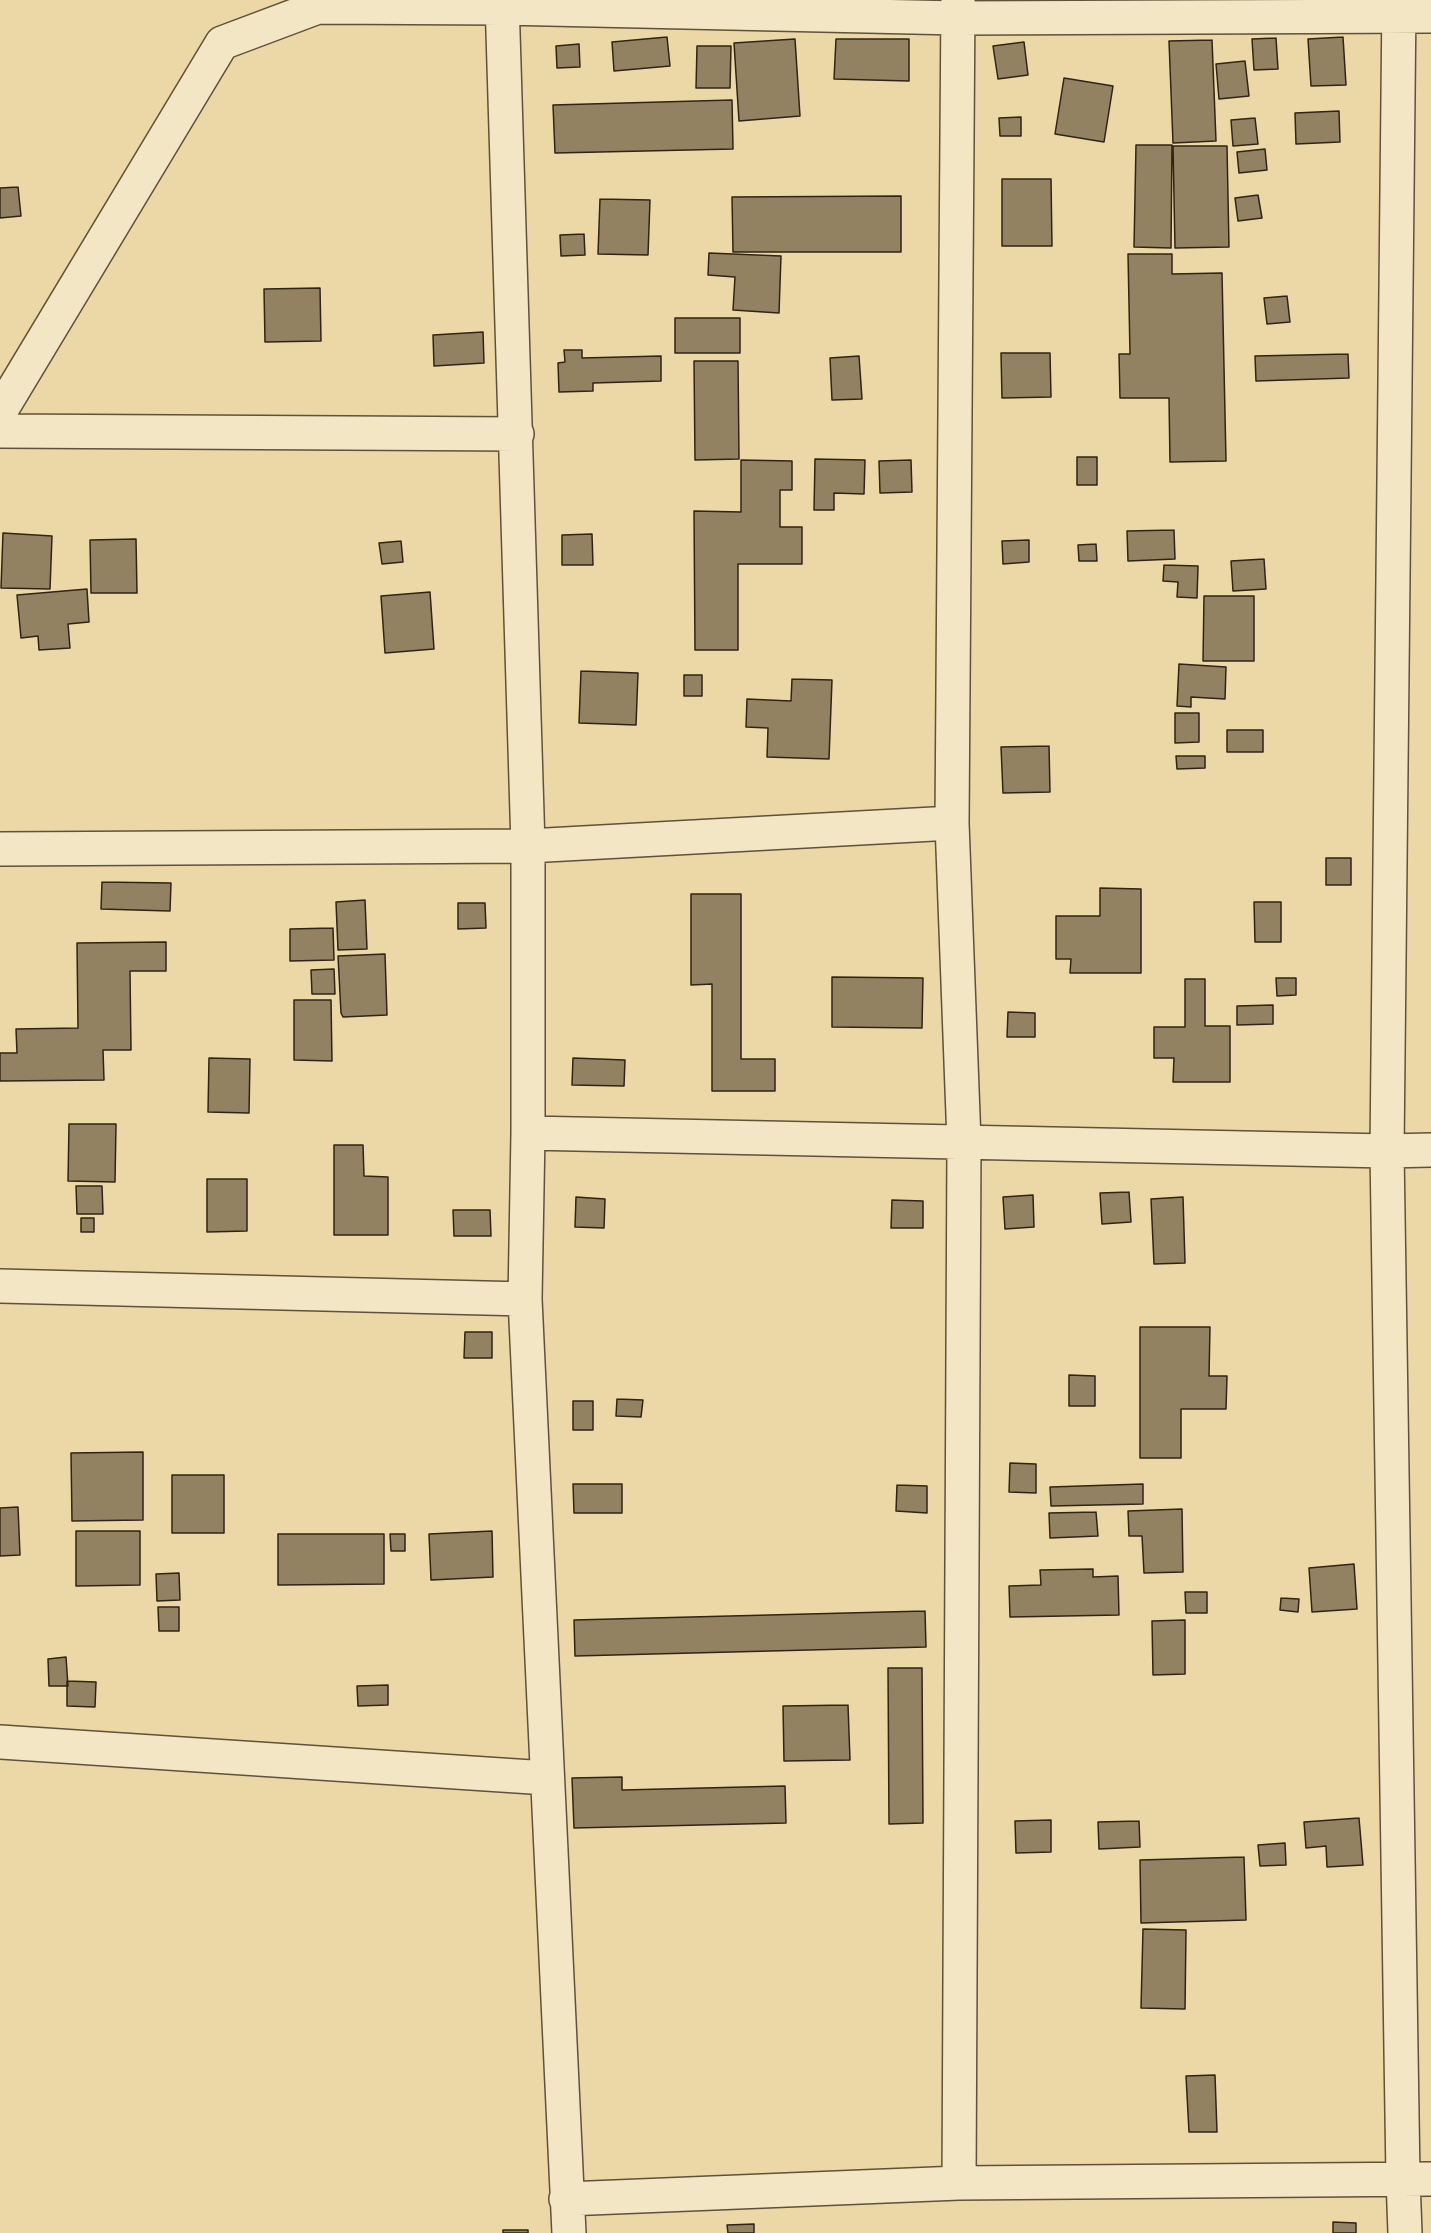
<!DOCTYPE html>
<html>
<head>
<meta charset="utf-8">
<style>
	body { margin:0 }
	canvas { display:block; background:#ebd8a6 }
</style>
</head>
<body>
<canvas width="1431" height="2233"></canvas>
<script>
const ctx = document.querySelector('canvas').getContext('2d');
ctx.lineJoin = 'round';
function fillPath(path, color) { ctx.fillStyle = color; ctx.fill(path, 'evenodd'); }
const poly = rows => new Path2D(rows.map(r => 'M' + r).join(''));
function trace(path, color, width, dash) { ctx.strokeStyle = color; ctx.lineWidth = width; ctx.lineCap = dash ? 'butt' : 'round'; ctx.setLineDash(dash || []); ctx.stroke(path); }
const building = poly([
	[667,37,670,66,614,71,612,42,667,37],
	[1343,37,1346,85,1311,86,1308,39,1343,37],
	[1276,38,1278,69,1254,70,1252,39,1276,38],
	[795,39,800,116,739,121,734,43,795,39],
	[836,39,909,39,909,81,834,79,836,39],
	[1212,40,1216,141,1173,143,1169,41,1212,40],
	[1024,42,1028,75,998,79,993,46,1024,42],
	[579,44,580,67,557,68,556,46,579,44],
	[697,46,731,46,730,88,696,88,697,46],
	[1245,61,1249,96,1219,99,1216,64,1245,61],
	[1064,78,1113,86,1104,142,1055,134,1064,78],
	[732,100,733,149,555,153,553,105,732,100],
	[1339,111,1340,142,1296,144,1295,113,1339,111],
	[1021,117,1021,136,1000,136,999,118,1021,117],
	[1255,118,1258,144,1233,146,1231,120,1255,118],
	[1136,145,1172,145,1171,248,1134,247,1136,145],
	[1173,146,1227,146,1229,247,1175,248,1173,146],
	[1265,149,1267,170,1239,173,1237,152,1265,149],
	[1002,179,1051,179,1052,246,1002,246,1002,179],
	[18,187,21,216,0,218,0,188,18,187],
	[1258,195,1262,218,1238,221,1235,198,1258,195],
	[901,196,901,252,733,252,732,197,901,196],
	[600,199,650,200,648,255,598,254,600,199],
	[584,234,585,255,561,256,560,235,584,234],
	[709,253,781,256,779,313,733,310,735,277,708,275,709,253],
	[1128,254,1172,254,1172,274,1222,273,1226,461,1170,462,1169,398,1120,398,1119,354,1130,354,1128,254],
	[320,288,321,341,265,342,264,289,320,288],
	[1287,296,1290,322,1267,324,1264,298,1287,296],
	[675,318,740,318,740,353,675,353,675,318],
	[483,332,484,363,434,366,433,335,483,332],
	[564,350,582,350,582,358,661,356,661,381,593,383,593,391,559,392,558,363,565,362,564,350],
	[1001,353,1050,353,1051,397,1002,398,1001,353],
	[1348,354,1349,378,1256,381,1255,356,1348,354],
	[859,356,862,399,832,400,830,358,859,356],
	[694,361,738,361,739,459,695,460,694,361],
	[1077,457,1097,457,1097,485,1077,485,1077,457],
	[815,459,865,460,864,494,834,493,834,510,814,510,815,459],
	[741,460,792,461,792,490,780,490,780,527,802,527,802,564,738,564,738,650,695,650,694,511,741,512,741,460],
	[911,460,912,492,880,493,879,461,911,460],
	[1174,530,1175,559,1128,561,1127,531,1174,530],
	[3,533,52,536,50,589,1,588,3,533],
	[592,534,593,565,562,565,562,535,592,534],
	[136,539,137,593,91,593,90,540,136,539],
	[1029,540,1029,562,1003,564,1002,541,1029,540],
	[401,541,403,562,382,564,379,543,401,541],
	[1096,544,1097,561,1079,561,1078,545,1096,544],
	[1264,559,1266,589,1233,591,1231,561,1264,559],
	[1164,565,1198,566,1197,598,1177,597,1178,582,1163,581,1164,565],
	[87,589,89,622,68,624,70,648,39,650,38,636,21,638,17,595,87,589],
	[430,592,434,649,385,653,381,596,430,592],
	[1204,596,1254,596,1254,661,1203,661,1204,596],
	[1179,664,1226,667,1225,699,1191,697,1191,707,1177,706,1179,664],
	[581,671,638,673,636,725,579,723,581,671],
	[684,675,702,675,702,696,684,696,684,675],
	[792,679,832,680,829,759,767,757,768,728,746,727,747,699,791,701,792,679],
	[1175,713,1199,713,1199,742,1175,743,1175,713],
	[1227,730,1263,730,1263,752,1227,752,1227,730],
	[1049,746,1050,792,1003,793,1001,747,1049,746],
	[1176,756,1205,756,1205,768,1177,769,1176,756],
	[1326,858,1351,858,1351,885,1326,885,1326,858],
	[102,882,171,883,170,911,101,909,102,882],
	[1100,888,1141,889,1141,973,1070,973,1071,959,1056,959,1056,916,1100,916,1100,888],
	[691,894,741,894,741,1059,775,1059,775,1091,712,1091,712,984,691,985,691,894],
	[365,900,367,949,338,950,336,902,365,900],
	[1254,902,1281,902,1281,942,1255,942,1254,902],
	[458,903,485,903,486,928,458,929,458,903],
	[333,928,334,960,290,961,290,929,333,928],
	[166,942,166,971,130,971,131,1050,103,1050,104,1080,0,1081,0,1053,17,1053,16,1029,78,1028,77,943,166,942],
	[385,954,387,1015,343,1017,341,1013,338,956,385,954],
	[334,969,335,994,312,994,311,970,334,969],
	[832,977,923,978,922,1028,832,1027,832,977],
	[1276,978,1296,978,1296,995,1277,996,1276,978],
	[1185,979,1205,979,1205,1026,1230,1026,1230,1082,1173,1082,1174,1058,1154,1058,1154,1027,1185,1027,1185,979],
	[294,1000,331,1000,332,1061,294,1060,294,1000],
	[1273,1005,1273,1024,1237,1025,1237,1006,1273,1005],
	[1008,1012,1035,1013,1035,1037,1007,1037,1008,1012],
	[209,1058,250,1059,249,1113,208,1112,209,1058],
	[573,1058,625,1060,624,1086,572,1085,573,1058],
	[69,1124,116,1124,115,1182,68,1181,69,1124],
	[334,1145,363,1145,364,1176,388,1177,388,1235,334,1235,334,1145],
	[207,1179,247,1179,247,1231,207,1232,207,1179],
	[76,1186,102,1186,103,1214,77,1214,76,1186],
	[1129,1192,1131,1222,1102,1224,1100,1193,1129,1192],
	[1033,1195,1034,1227,1005,1229,1003,1197,1033,1195],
	[576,1197,605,1199,604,1228,575,1227,576,1197],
	[1183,1197,1185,1263,1154,1264,1151,1199,1183,1197],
	[892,1200,923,1201,923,1228,891,1228,892,1200],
	[453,1210,490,1210,491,1236,454,1236,453,1210],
	[81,1218,94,1218,94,1232,81,1232,81,1218],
	[1140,1327,1210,1327,1209,1376,1227,1376,1226,1409,1181,1409,1181,1458,1140,1458,1140,1327],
	[465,1332,492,1332,492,1358,464,1358,465,1332],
	[1069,1375,1095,1376,1095,1406,1069,1406,1069,1375],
	[617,1399,643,1400,641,1417,616,1416,617,1399],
	[573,1401,593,1401,593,1430,573,1430,573,1401],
	[143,1452,143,1520,72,1521,71,1453,143,1452],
	[1010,1463,1036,1464,1036,1493,1009,1492,1010,1463],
	[172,1475,224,1475,224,1533,172,1533,172,1475],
	[573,1484,622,1484,622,1513,574,1513,573,1484],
	[1143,1484,1143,1504,1051,1506,1050,1487,1143,1484],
	[897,1485,927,1486,927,1513,896,1511,897,1485],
	[18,1507,20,1555,0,1556,0,1508,18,1507],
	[1182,1509,1183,1572,1144,1573,1142,1536,1129,1536,1128,1511,1182,1509],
	[1096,1512,1098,1536,1050,1538,1049,1513,1096,1512],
	[76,1531,140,1531,140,1585,76,1586,76,1531],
	[492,1531,493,1577,431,1580,429,1534,492,1531],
	[278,1534,384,1534,384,1584,278,1585,278,1534],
	[390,1534,405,1534,405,1551,391,1551,390,1534],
	[1354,1564,1357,1609,1312,1612,1309,1568,1354,1564],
	[1093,1569,1093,1577,1118,1576,1119,1615,1010,1617,1009,1586,1041,1585,1040,1570,1093,1569],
	[179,1573,180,1600,157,1601,156,1574,179,1573],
	[1185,1592,1207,1592,1207,1613,1186,1613,1185,1592],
	[1281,1598,1299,1599,1298,1612,1280,1610,1281,1598],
	[158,1607,179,1607,179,1631,159,1631,158,1607],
	[925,1611,926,1647,575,1656,574,1620,925,1611],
	[1185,1620,1185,1674,1153,1675,1152,1621,1185,1620],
	[66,1657,68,1686,49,1686,48,1659,66,1657],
	[888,1668,922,1668,923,1823,889,1824,888,1668],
	[67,1681,96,1682,95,1707,67,1706,67,1681],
	[388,1685,388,1705,358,1706,357,1686,388,1685],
	[848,1705,850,1760,784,1761,783,1706,848,1705],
	[622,1777,622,1790,785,1786,786,1823,574,1828,572,1778,622,1777],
	[1359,1818,1363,1865,1327,1867,1326,1846,1306,1848,1304,1822,1359,1818],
	[1051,1820,1051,1852,1016,1853,1015,1821,1051,1820],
	[1139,1821,1140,1847,1099,1849,1098,1822,1139,1821],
	[1285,1843,1286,1865,1260,1866,1258,1845,1285,1843],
	[1244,1857,1246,1920,1141,1923,1140,1860,1244,1857],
	[1143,1929,1186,1930,1185,2009,1141,2008,1143,1929],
	[1215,2075,1217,2132,1189,2132,1186,2076,1215,2075],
	[1333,2222,1356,2223,1356,2233,1333,2233,1333,2222],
	[754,2224,754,2233,728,2233,727,2225,754,2224],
	[503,2230,528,2230,528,2233,503,2233,503,2230]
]);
fillPath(building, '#928261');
trace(building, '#312416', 1.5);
const minor = poly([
	[502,0,528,846,528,1133,525,1299,569,2233],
	[958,0,952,823,964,1142,959,2183],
	[1399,0,1387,1151,1403,2179,1405,2233],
	[0,412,222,43,318,7,502,8,958,18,1431,16],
	[0,431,517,434],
	[0,849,528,846,952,823],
	[528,1133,1387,1151,1431,1150],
	[0,1286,525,1299],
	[0,1742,547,1778],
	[566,2199,959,2183,1431,2179]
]);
trace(minor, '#60513a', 36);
trace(minor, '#f2e6c5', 33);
</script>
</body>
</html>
